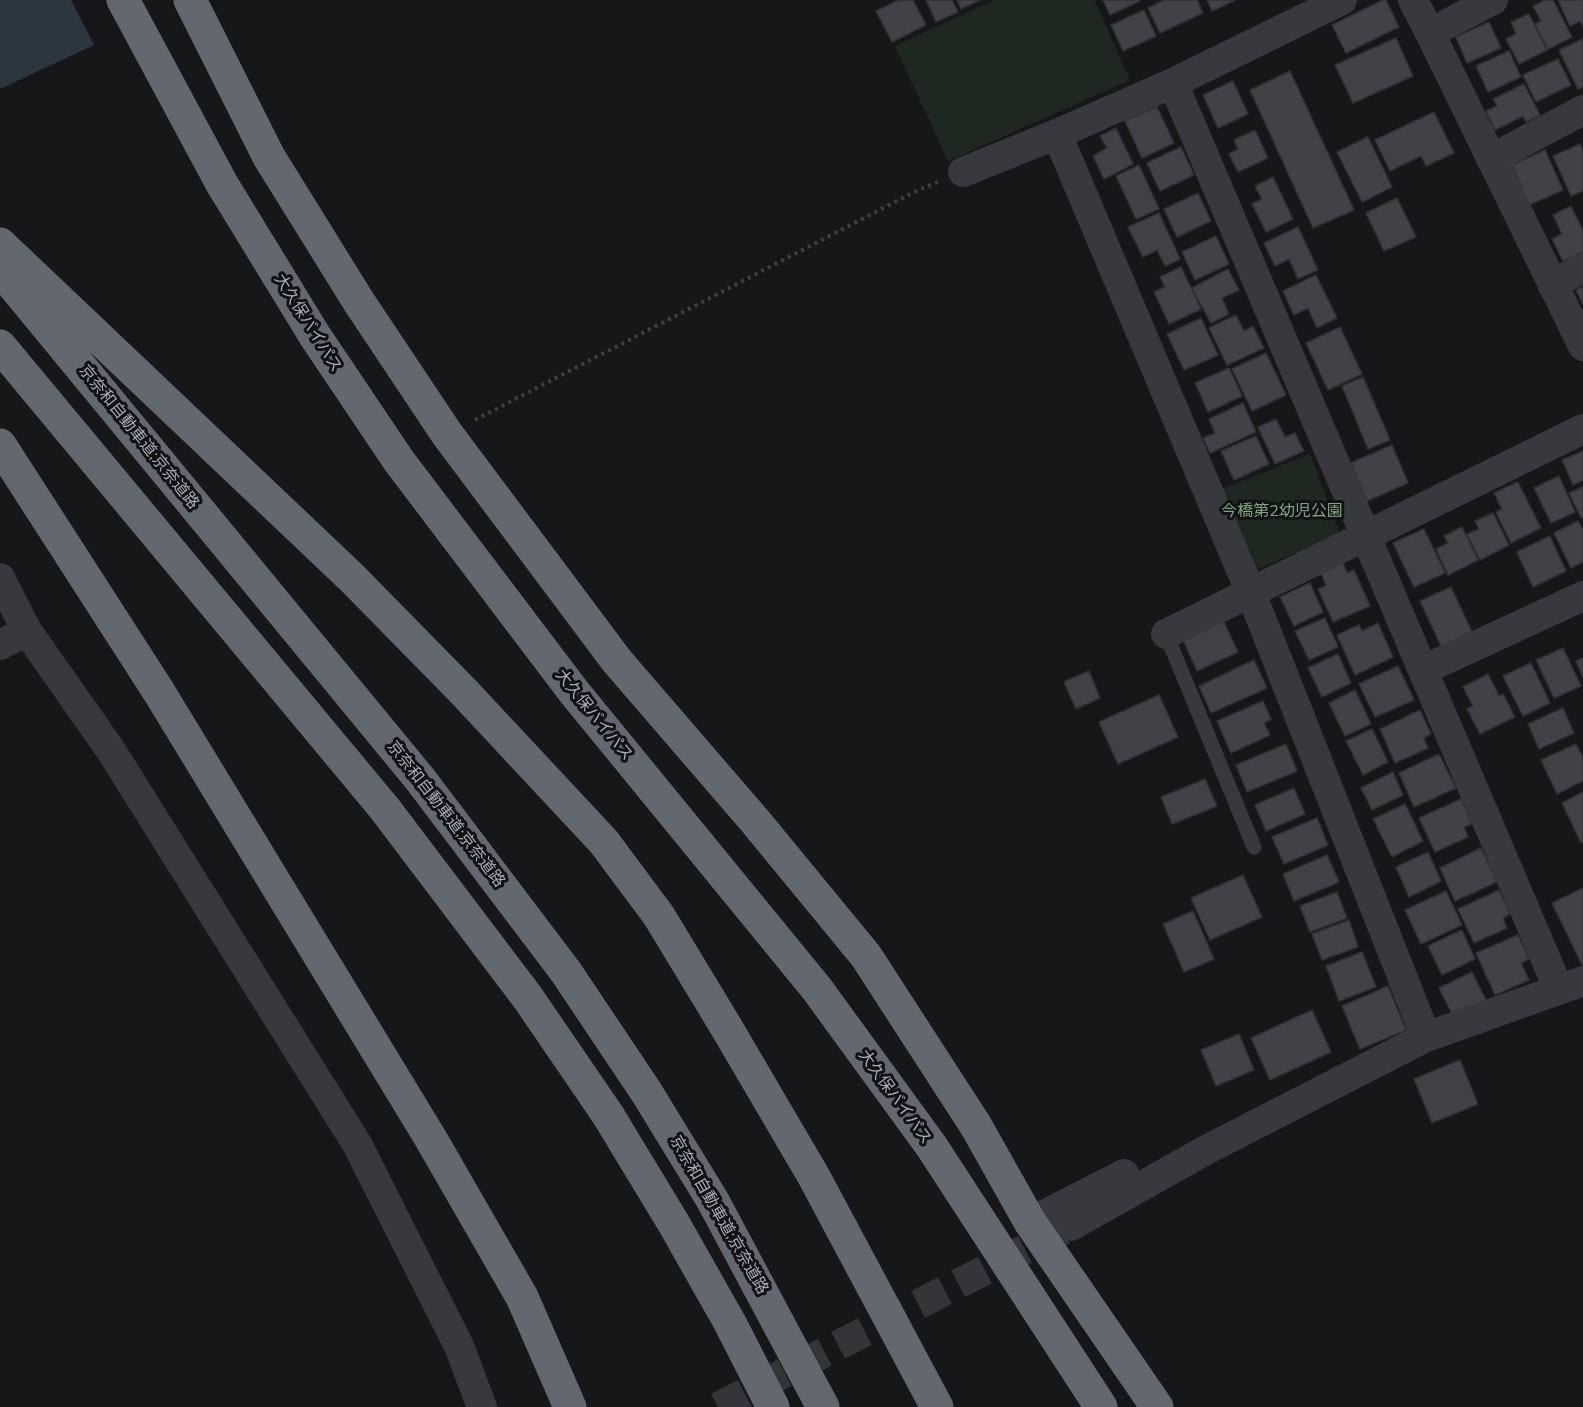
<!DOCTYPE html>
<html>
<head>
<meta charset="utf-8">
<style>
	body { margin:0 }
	canvas { display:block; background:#171719 }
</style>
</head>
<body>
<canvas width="1583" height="1407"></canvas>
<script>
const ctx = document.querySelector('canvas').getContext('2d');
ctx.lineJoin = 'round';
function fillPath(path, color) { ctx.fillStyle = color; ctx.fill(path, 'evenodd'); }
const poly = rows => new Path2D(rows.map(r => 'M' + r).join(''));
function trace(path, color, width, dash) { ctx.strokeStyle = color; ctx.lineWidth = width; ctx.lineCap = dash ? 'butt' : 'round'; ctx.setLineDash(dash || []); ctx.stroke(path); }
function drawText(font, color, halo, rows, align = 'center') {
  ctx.font = font + ' Mulish,"Noto Sans JP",sans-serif'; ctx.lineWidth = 6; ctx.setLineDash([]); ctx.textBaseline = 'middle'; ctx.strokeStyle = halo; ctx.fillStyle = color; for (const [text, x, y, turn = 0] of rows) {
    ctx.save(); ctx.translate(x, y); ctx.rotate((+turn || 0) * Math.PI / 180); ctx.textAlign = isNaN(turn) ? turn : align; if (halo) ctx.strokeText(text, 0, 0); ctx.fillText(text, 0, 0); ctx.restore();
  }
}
fillPath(poly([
	[994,0,1094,0,1130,80,948,161,895,46],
	[1310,454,1340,534,1258,569,1222,489]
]), '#1f2820');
fillPath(poly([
	[0,0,71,0,94,45,0,89]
]), '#2c363f');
const building = poly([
	[899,0,913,0,926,25,892,42,876,11,899,0],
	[926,0,952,0,958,12,936,22,926,0],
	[957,0,980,0,961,9,957,0],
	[1103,0,1139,0,1140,1,1110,15,1103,0],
	[1164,0,1197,0,1203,13,1160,33,1148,8,1164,0],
	[1207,0,1235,0,1212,11,1207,0],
	[1383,0,1386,0,1399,27,1346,53,1332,25,1383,0],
	[1545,0,1553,0,1572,37,1548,49,1535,24,1541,21,1533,6,1545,0],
	[1558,0,1583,0,1583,26,1580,21,1570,26,1558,0],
	[1144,10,1156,36,1123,51,1111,25,1144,10],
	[1529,14,1547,50,1519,64,1506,39,1516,34,1511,22,1529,14],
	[1489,22,1501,48,1467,63,1456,37,1489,22],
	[1396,38,1413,76,1353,103,1335,65,1396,38],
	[1583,39,1583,87,1578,89,1559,50,1583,39],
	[1509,51,1521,77,1488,92,1476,66,1509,51],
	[1558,59,1571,85,1536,102,1523,75,1558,59],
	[1290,71,1354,210,1313,228,1250,90,1290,71],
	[1233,81,1248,114,1218,128,1203,95,1233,81],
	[1524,84,1540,115,1526,122,1523,116,1495,130,1486,111,1497,106,1493,99,1524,84],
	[1157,107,1174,143,1142,158,1125,121,1157,107],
	[1434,112,1454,153,1426,166,1421,156,1390,171,1375,140,1434,112],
	[1116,128,1133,164,1104,179,1093,156,1107,148,1100,136,1116,128],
	[1255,130,1268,158,1238,172,1229,154,1238,149,1234,140,1255,130],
	[1368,137,1392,187,1362,202,1337,152,1368,137],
	[1580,144,1583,151,1583,191,1571,196,1553,156,1580,144],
	[1181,147,1194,175,1160,191,1147,163,1181,147],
	[1545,150,1563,190,1529,205,1512,165,1545,150],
	[1139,165,1159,209,1136,219,1116,176,1139,165],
	[1273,177,1293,219,1266,232,1252,204,1262,199,1255,186,1273,177],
	[1198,193,1211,221,1177,237,1164,209,1198,193],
	[1397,198,1416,237,1384,251,1366,213,1397,198],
	[1571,206,1583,231,1583,252,1563,261,1552,239,1562,234,1553,215,1571,206],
	[1159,213,1180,259,1165,266,1157,250,1143,257,1128,227,1159,213],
	[1298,227,1318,270,1298,279,1289,259,1275,266,1264,243,1298,227],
	[1216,236,1229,264,1195,280,1182,252,1216,236],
	[1181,267,1201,309,1169,324,1154,292,1165,287,1160,277,1181,267],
	[1228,269,1239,290,1222,298,1229,314,1211,323,1192,288,1228,269],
	[1316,275,1337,318,1317,328,1308,308,1294,315,1283,291,1316,275],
	[1583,287,1583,304,1576,290,1583,287],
	[1236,315,1244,331,1253,326,1264,348,1227,365,1209,328,1236,315],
	[1201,318,1218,355,1184,370,1167,334,1201,318],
	[1340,327,1362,374,1328,390,1306,343,1340,327],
	[1266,353,1286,395,1252,411,1232,369,1266,353],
	[1229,368,1242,396,1208,412,1195,383,1229,368],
	[1363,377,1390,440,1368,449,1342,386,1363,377],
	[1243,403,1256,432,1210,453,1203,438,1215,433,1209,419,1243,403],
	[1276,419,1285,437,1295,433,1304,451,1275,464,1258,427,1276,419],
	[1256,436,1269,464,1234,480,1221,451,1256,436],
	[1392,445,1408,483,1367,501,1351,463,1392,445],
	[1583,451,1583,480,1573,485,1562,460,1583,451],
	[1559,476,1575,512,1551,523,1534,488,1559,476],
	[1518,482,1541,528,1511,543,1496,512,1502,509,1494,493,1518,482],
	[1583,487,1583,517,1581,518,1569,493,1583,487],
	[1493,513,1509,545,1480,560,1467,534,1479,529,1475,521,1493,513],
	[1578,521,1583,530,1583,562,1571,568,1554,533,1578,521],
	[1462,527,1478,560,1448,575,1436,549,1448,543,1444,536,1462,527],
	[1424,529,1445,573,1414,587,1393,543,1424,529],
	[1550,536,1566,571,1533,587,1517,552,1550,536],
	[1343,563,1347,573,1354,570,1370,606,1333,622,1318,589,1326,586,1321,573,1343,563],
	[1310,583,1323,612,1294,626,1280,597,1310,583],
	[1451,587,1473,634,1442,648,1420,601,1451,587],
	[1325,618,1338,647,1309,660,1295,631,1325,618],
	[1223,620,1238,652,1197,671,1183,640,1223,620],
	[1378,623,1393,657,1355,675,1337,635,1359,625,1362,631,1378,623],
	[1563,648,1581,686,1554,698,1536,660,1563,648],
	[1338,654,1351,683,1322,697,1308,668,1338,654],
	[1583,658,1583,677,1576,661,1583,658],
	[1254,660,1267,688,1211,713,1199,686,1254,660],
	[1531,663,1550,703,1523,716,1503,676,1531,663],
	[1398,666,1414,700,1375,717,1359,684,1398,666],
	[1089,671,1100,698,1076,709,1064,682,1089,671],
	[1488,674,1499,696,1503,694,1515,717,1480,734,1467,709,1473,706,1463,687,1488,674],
	[1355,690,1371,724,1345,736,1329,703,1355,690],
	[1159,695,1178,737,1118,764,1099,722,1159,695],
	[1263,701,1271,719,1264,723,1270,735,1231,753,1217,721,1263,701],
	[1563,708,1574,733,1539,749,1528,724,1563,708],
	[1420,710,1431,734,1424,738,1428,748,1395,763,1380,729,1420,710],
	[1372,729,1388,762,1363,775,1346,741,1372,729],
	[1286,744,1297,771,1247,792,1236,765,1286,744],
	[1576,744,1583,758,1583,781,1557,794,1541,760,1576,744],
	[1439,754,1456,788,1414,807,1399,773,1439,754],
	[1393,772,1403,795,1372,810,1361,788,1393,772],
	[1205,779,1217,806,1172,824,1161,797,1205,779],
	[1294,788,1305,814,1266,831,1255,805,1294,788],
	[1583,792,1583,842,1581,843,1562,803,1583,792],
	[1461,799,1472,824,1464,827,1468,837,1435,852,1419,818,1461,799],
	[1405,804,1423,841,1392,857,1373,819,1405,804],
	[1317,818,1328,845,1284,864,1272,837,1317,818],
	[1481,848,1497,882,1455,901,1440,868,1481,848],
	[1428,852,1441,881,1409,897,1396,867,1428,852],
	[1327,855,1339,882,1294,901,1283,874,1327,855],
	[1243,875,1262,917,1210,940,1191,898,1243,875],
	[1583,888,1583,965,1582,965,1552,903,1583,888],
	[1499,890,1510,914,1503,918,1507,928,1474,943,1458,909,1499,890],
	[1446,891,1462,925,1421,944,1405,910,1446,891],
	[1337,892,1347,918,1310,932,1300,906,1337,892],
	[1193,911,1214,959,1184,972,1163,924,1193,911],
	[1349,920,1358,947,1322,960,1312,934,1349,920],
	[1462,930,1475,959,1442,975,1428,946,1462,930],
	[1518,935,1529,959,1521,963,1529,980,1495,995,1476,953,1518,935],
	[1362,952,1376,987,1339,1001,1326,966,1362,952],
	[1472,972,1486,1000,1453,1016,1439,988,1472,972],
	[1388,986,1406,1030,1360,1049,1342,1006,1388,986],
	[1312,1010,1331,1052,1270,1080,1251,1038,1312,1010],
	[1239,1034,1254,1070,1216,1086,1201,1050,1239,1034],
	[1460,1060,1478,1104,1432,1123,1414,1079,1460,1060]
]);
fillPath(building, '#414247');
trace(building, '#313136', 1.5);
trace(poly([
	[718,1407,1063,1230]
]), '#343539', 30, [30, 15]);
trace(poly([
	[475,420,914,192,938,182]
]), '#3e4046', 4, [3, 4.5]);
trace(poly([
	[1166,634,1254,847]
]), '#38393f', 15);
trace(poly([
	[1342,0,1173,83,1057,134,1251,593,1426,1037],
	[1413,0,1430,33,1583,346],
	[1430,33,1493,0],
	[1173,83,1559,990],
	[1491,159,1583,110],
	[963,172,1057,134],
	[1552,284,1583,268],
	[0,578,27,631,110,749,357,1144,459,1346,482,1407],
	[1166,634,1583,429],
	[0,645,27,631],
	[1423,670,1583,596],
	[1030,1222,1124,1174],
	[1071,1226,1206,1150,1426,1037,1583,981]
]), '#38393f', 30);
trace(poly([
	[123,0,222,184,315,336,399,461,574,692,817,989,932,1147,1101,1407],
	[190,0,269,157,359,302,447,434,617,661,755,821,866,956,976,1126,1030,1222,1157,1407],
	[0,244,352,578,463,691,604,842,659,916,725,1025,813,1175,937,1407],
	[0,269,420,779,566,972,647,1093,713,1201,823,1407],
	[0,346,385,809,528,998,608,1115,674,1224,730,1323,773,1407],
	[0,445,159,692,431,1139,522,1297,570,1407]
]), '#636770', 33);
drawText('16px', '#a8adba', '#121214', [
	["大久保バイパス",308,323,58],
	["京奈和自動車道;京奈道路",139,437,51],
	["大久保バイパス",594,715,51],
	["京奈和自動車道;京奈道路",446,814,52],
	["大久保バイパス",895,1097,54],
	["京奈和自動車道;京奈道路",719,1215,60]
]);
drawText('16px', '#7ea681', '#121214', [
	["今橋第2幼児公園",1282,511]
]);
</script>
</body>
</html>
